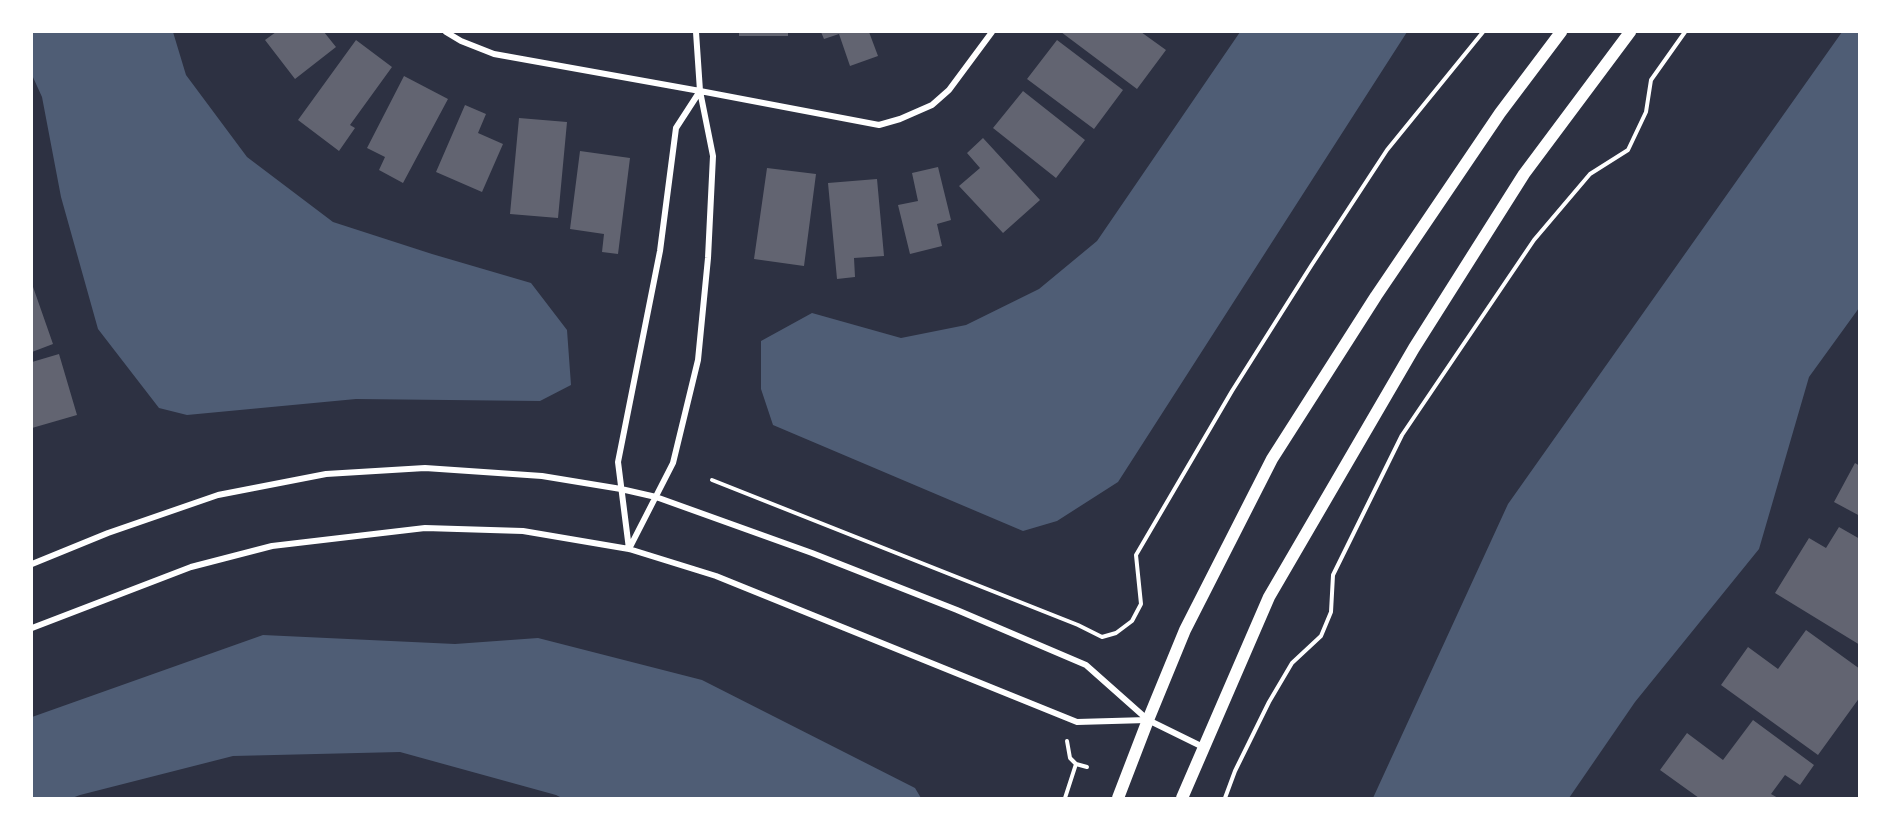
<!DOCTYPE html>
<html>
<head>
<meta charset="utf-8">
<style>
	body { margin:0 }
	#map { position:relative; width:1891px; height:830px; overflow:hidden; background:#2d3142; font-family:"Fira Sans Condensed",sans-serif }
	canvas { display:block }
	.frame { position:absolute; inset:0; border:33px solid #fff; pointer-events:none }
</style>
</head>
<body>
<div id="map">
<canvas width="1891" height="830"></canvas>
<div class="frame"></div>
</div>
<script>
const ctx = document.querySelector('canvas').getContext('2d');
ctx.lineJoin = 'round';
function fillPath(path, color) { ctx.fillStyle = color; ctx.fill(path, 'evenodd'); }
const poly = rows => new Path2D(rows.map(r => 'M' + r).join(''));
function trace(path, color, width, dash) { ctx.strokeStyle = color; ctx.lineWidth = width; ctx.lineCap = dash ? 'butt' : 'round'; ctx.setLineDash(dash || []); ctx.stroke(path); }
fillPath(poly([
	[32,32,173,32,186,75,247,157,333,222,432,254,531,283,567,330,571,385,540,401,356,399,187,415,159,408,98,329,61,197,42,97,32,75],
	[1240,32,1407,32,1118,482,1057,521,1023,531,773,425,761,389,761,341,812,313,901,338,966,325,1039,289,1097,241],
	[1842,32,1859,32,1859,308,1809,377,1759,549,1635,702,1569,798,1373,798,1508,504],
	[263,635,455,644,538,638,702,680,915,788,921,798,562,798,556,795,400,752,233,756,80,795,72,798,32,798,32,717]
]), '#4f5d75');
fillPath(poly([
	[276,32,324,32,336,47,295,79,265,40],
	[739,32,788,32,788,36,739,36],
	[821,32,869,32,878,56,850,66,839,34,824,39],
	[1061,32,1141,32,1166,50,1137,89],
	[356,40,392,67,350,125,355,128,339,151,298,120],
	[1057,40,1123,90,1094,129,1027,79],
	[404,76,448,99,403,183,379,170,385,157,367,148],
	[1023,91,1085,140,1056,178,993,128],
	[465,105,486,114,478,133,503,144,482,192,436,172],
	[519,118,567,122,558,218,510,214],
	[983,138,1040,200,1003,233,959,186,980,168,967,153],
	[580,151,630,158,618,254,602,252,604,234,570,229],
	[938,167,951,220,937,224,942,246,910,254,898,205,918,201,912,173],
	[767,168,816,174,804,266,754,259],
	[877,179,884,256,854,258,855,277,837,279,828,183],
	[32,284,53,344,32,352],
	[59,354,77,415,32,428,32,362],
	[1855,463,1860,466,1860,516,1834,502],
	[1839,527,1860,539,1860,645,1775,593,1809,538,1826,548],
	[1806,630,1860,669,1860,697,1818,755,1721,685,1748,647,1778,669],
	[1753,720,1814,765,1800,785,1785,775,1771,794,1778,798,1699,798,1660,770,1687,733,1723,760]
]), '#626471');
trace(poly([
	[712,480,1078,625,1102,637,1116,633,1132,621,1141,604,1136,555,1232,391,1311,266,1387,150,1483,32],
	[1067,741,1070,758,1076,764,1087,767],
	[1065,798,1076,764],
	[1225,798,1235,771,1269,702,1292,663,1321,636,1331,612,1333,575,1402,435,1534,240,1590,174,1628,150,1646,112,1651,80,1685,32]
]), '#fff', 4);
trace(poly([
	[446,32,461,41,494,54,700,91,879,125,900,119,932,105,949,90,992,32],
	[696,32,700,91,713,156,708,258,698,360,673,463,629,549,618,462,660,251,676,128,700,91],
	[32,564,108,533,218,495,326,474,425,468,542,476,621,489,656,497,812,553,957,610,1086,665,1148,720,1203,747],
	[32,628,191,567,272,546,425,528,523,531,629,549,716,576,1077,722,1147,720]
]), '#fff', 6);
trace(poly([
	[1118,798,1148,720,1185,630,1272,459,1376,296,1500,113,1561,32],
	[1182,798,1269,597,1414,348,1524,174,1630,32]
]), '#fff', 12);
</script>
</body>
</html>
